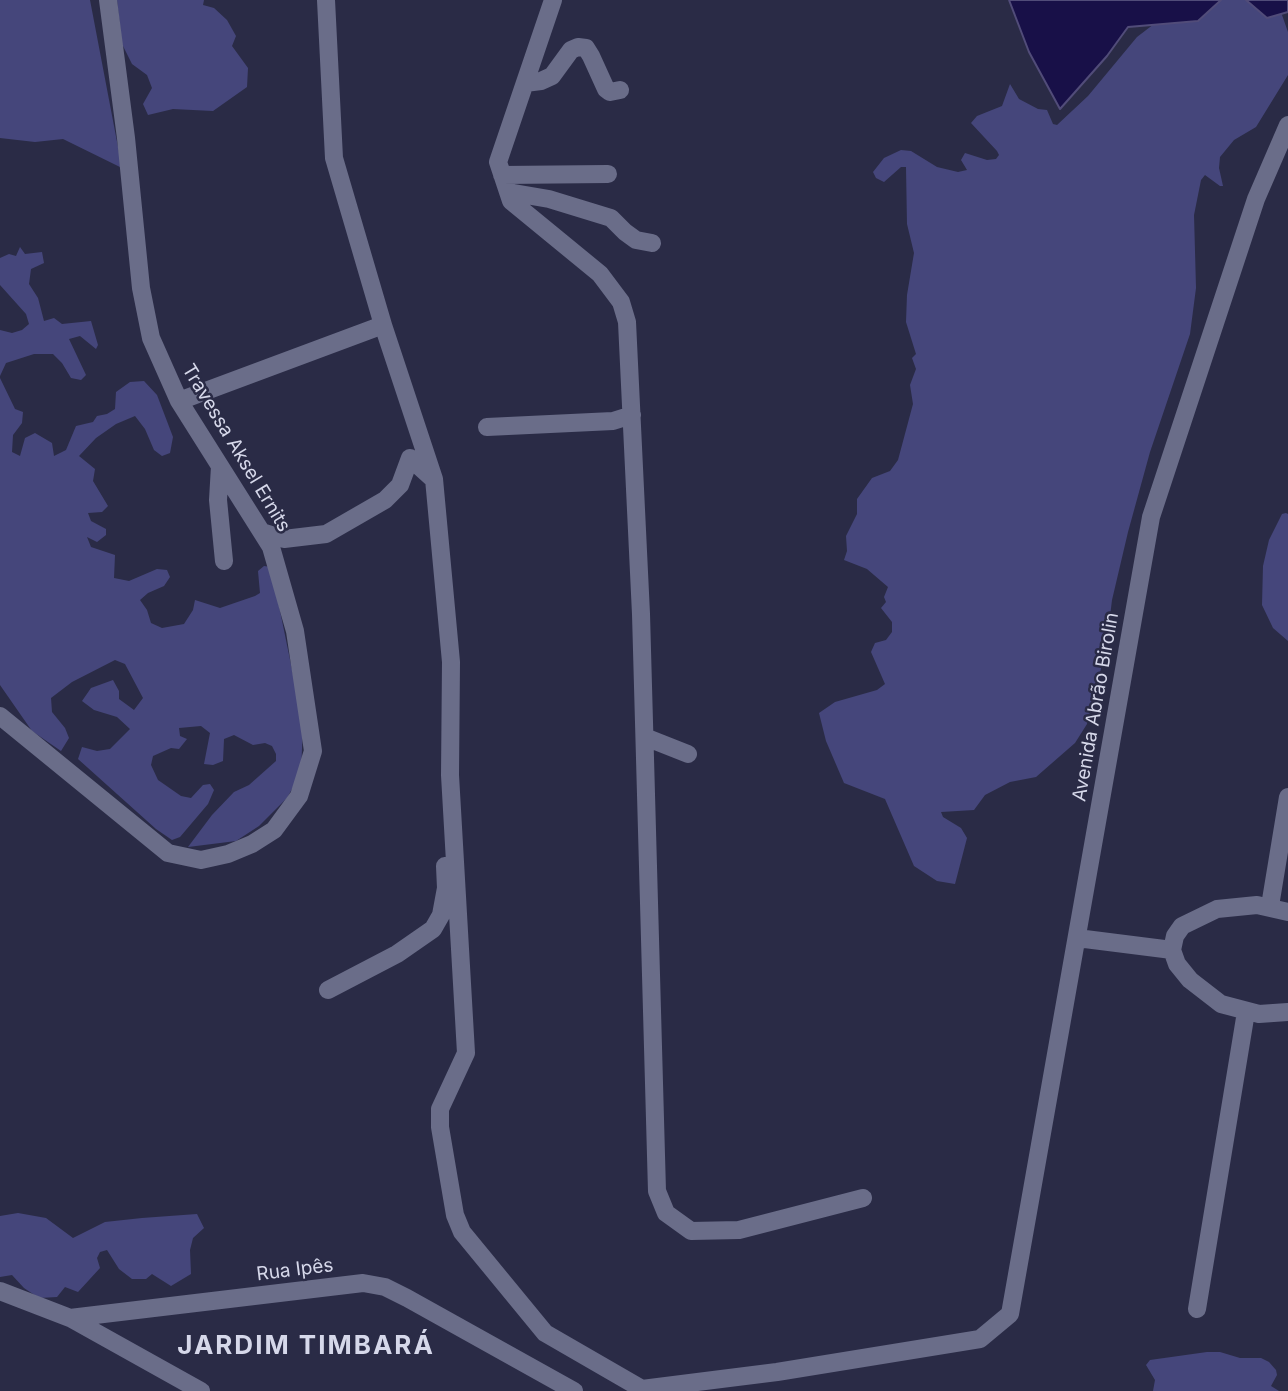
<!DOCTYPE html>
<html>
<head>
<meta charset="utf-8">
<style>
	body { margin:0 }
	canvas { display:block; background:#2a2b46 }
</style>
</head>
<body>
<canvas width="1288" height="1391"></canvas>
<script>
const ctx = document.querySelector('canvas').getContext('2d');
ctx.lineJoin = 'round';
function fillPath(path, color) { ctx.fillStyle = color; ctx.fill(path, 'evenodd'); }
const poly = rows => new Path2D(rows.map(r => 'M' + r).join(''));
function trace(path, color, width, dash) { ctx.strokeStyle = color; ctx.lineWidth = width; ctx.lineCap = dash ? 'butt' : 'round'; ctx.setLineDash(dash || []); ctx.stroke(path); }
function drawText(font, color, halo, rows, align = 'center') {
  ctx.font = font + ' Inter,sans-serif'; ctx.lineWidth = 5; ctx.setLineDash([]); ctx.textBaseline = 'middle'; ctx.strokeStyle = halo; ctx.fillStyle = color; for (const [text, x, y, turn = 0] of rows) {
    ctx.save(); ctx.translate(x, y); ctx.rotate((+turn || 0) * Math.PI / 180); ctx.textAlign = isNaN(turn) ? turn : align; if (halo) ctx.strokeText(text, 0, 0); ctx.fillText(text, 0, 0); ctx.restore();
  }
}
fillPath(poly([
	[0,0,90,0,122,168,63,139,35,142,0,138],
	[117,0,204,0,203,5,214,8,227,20,236,36,232,46,248,68,247,87,213,111,173,109,148,115,143,104,152,88,147,75,132,64,122,44],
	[1218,0,1257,0,1278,10,1282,15,1288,32,1288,75,1256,127,1234,140,1220,157,1219,168,1223,186,1220,186,1205,175,1201,180,1194,215,1196,288,1190,334,1150,452,1128,532,1112,600,1106,649,1087,724,1075,743,1036,777,1010,782,985,795,974,810,941,812,943,817,961,828,967,838,955,884,937,881,914,866,885,799,844,783,826,741,819,713,835,702,877,690,885,684,871,652,875,643,886,640,892,632,892,622,881,608,886,602,884,597,888,587,867,569,844,560,847,551,846,536,857,514,857,499,872,478,890,471,898,460,913,404,910,385,916,369,912,358,916,354,906,322,907,295,914,253,907,224,906,167,901,167,884,182,876,178,873,172,884,158,901,150,911,151,937,167,958,172,967,170,961,160,965,153,987,160,996,159,999,155,997,151,971,123,977,116,1002,106,1010,84,1019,99,1038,109,1047,110,1053,124,1057,125,1088,96,1137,37,1154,24],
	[20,247,25,254,42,252,44,263,31,269,29,284,38,298,44,321,54,318,62,324,91,321,98,345,96,349,80,336,69,339,86,375,81,380,71,378,62,363,53,354,34,354,6,363,0,376,0,330,12,333,22,330,29,324,26,314,0,285,0,258,9,254,16,256],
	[0,378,15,409,23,412,22,423,13,435,12,452,20,456,25,438,35,433,52,443,54,456,66,450,76,426,93,422,97,416,107,414,115,409,116,392,130,382,144,381,157,395,173,437,170,453,162,456,154,450,145,429,135,416,116,424,96,438,79,456,95,469,93,481,108,506,102,512,88,513,91,521,106,529,106,535,97,542,87,537,91,547,115,555,114,578,129,581,157,569,167,570,170,577,164,586,148,593,140,600,147,610,151,623,162,628,184,624,193,610,195,600,220,608,255,596,260,593,258,571,264,566,271,567,303,723,301,773,287,798,259,826,236,841,188,847,212,815,234,792,249,785,276,761,276,754,272,746,265,743,253,745,234,735,224,739,223,761,213,765,204,764,210,733,201,726,179,728,180,736,187,739,179,749,171,748,153,756,151,765,158,780,181,796,191,798,203,785,210,784,214,790,208,804,180,837,172,840,156,829,78,759,82,747,97,751,110,749,130,729,117,717,94,710,82,701,91,688,113,680,119,691,119,699,134,710,143,698,125,664,115,660,72,682,51,698,52,712,65,728,69,738,61,751,32,731,0,685],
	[1286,513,1288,514,1288,641,1273,628,1262,605,1263,566,1269,540,1282,514],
	[18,1213,46,1218,73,1238,105,1222,142,1218,197,1214,204,1228,193,1238,190,1250,191,1274,171,1286,152,1274,146,1279,132,1279,119,1269,107,1250,100,1252,97,1258,100,1268,78,1292,65,1287,57,1297,39,1298,24,1288,12,1275,0,1277,0,1216],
	[1207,1352,1220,1352,1240,1358,1261,1358,1269,1362,1276,1370,1277,1375,1271,1386,1279,1391,1153,1391,1155,1380,1146,1365,1150,1360]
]), '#45467b');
const water = poly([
	[1009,0,1221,0,1198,21,1128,27,1107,56,1060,109,1029,52,1009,0],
	[1246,0,1288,0,1288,12,1267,18,1246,0]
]);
fillPath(water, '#181048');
trace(water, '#514c79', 2);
trace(poly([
	[326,0,334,158,383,325,434,479,451,662,450,775,466,1053,440,1109,440,1127,455,1215,462,1232,545,1333,642,1389,777,1372,980,1339,1010,1314,1151,517,1256,199,1288,125],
	[553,0,498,162,511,201,600,274,621,302,627,322,641,614,657,1191,666,1213,691,1231,739,1230,863,1198],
	[525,83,541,81,552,76,571,50,578,47,586,48,591,56,606,89,610,92,620,90],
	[502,175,608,174],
	[508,192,549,199,611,218,625,232,636,240,652,243],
	[179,401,383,325],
	[487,427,613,421,632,415],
	[220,466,218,500,224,561],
	[262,532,284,539,326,534,385,500,400,485,410,458,431,477],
	[0,716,168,853,201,860,228,854,252,844,274,830,299,796,313,751,295,631,271,547,179,401,151,338,141,288,126,138,108,0],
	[645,737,688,754],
	[1270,906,1288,797],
	[1288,912,1257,905,1217,909,1182,926,1175,936,1172,950,1177,964,1190,980,1221,1004,1259,1014,1288,1012],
	[1077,938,1172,950],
	[328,990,397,954,433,929,441,915,446,888,445,866],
	[0,1291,70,1318,201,1391],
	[1197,1309,1246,1012],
	[70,1318,363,1283,385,1287,407,1298,574,1391]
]), '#6a6d89', 18);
drawText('19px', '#d6d8ea', '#2a2b46', [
	["Travessa Aksel Ernits",236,448,59],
	["Avenida Abrão Birolin",1096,707,-80],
	["Rua Ipês",295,1270,-7]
]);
ctx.letterSpacing = '2px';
drawText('bold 26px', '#d6d8ea', '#2a2b46', [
	["JARDIM TIMBARÁ",306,1346]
]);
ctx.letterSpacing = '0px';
</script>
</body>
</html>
